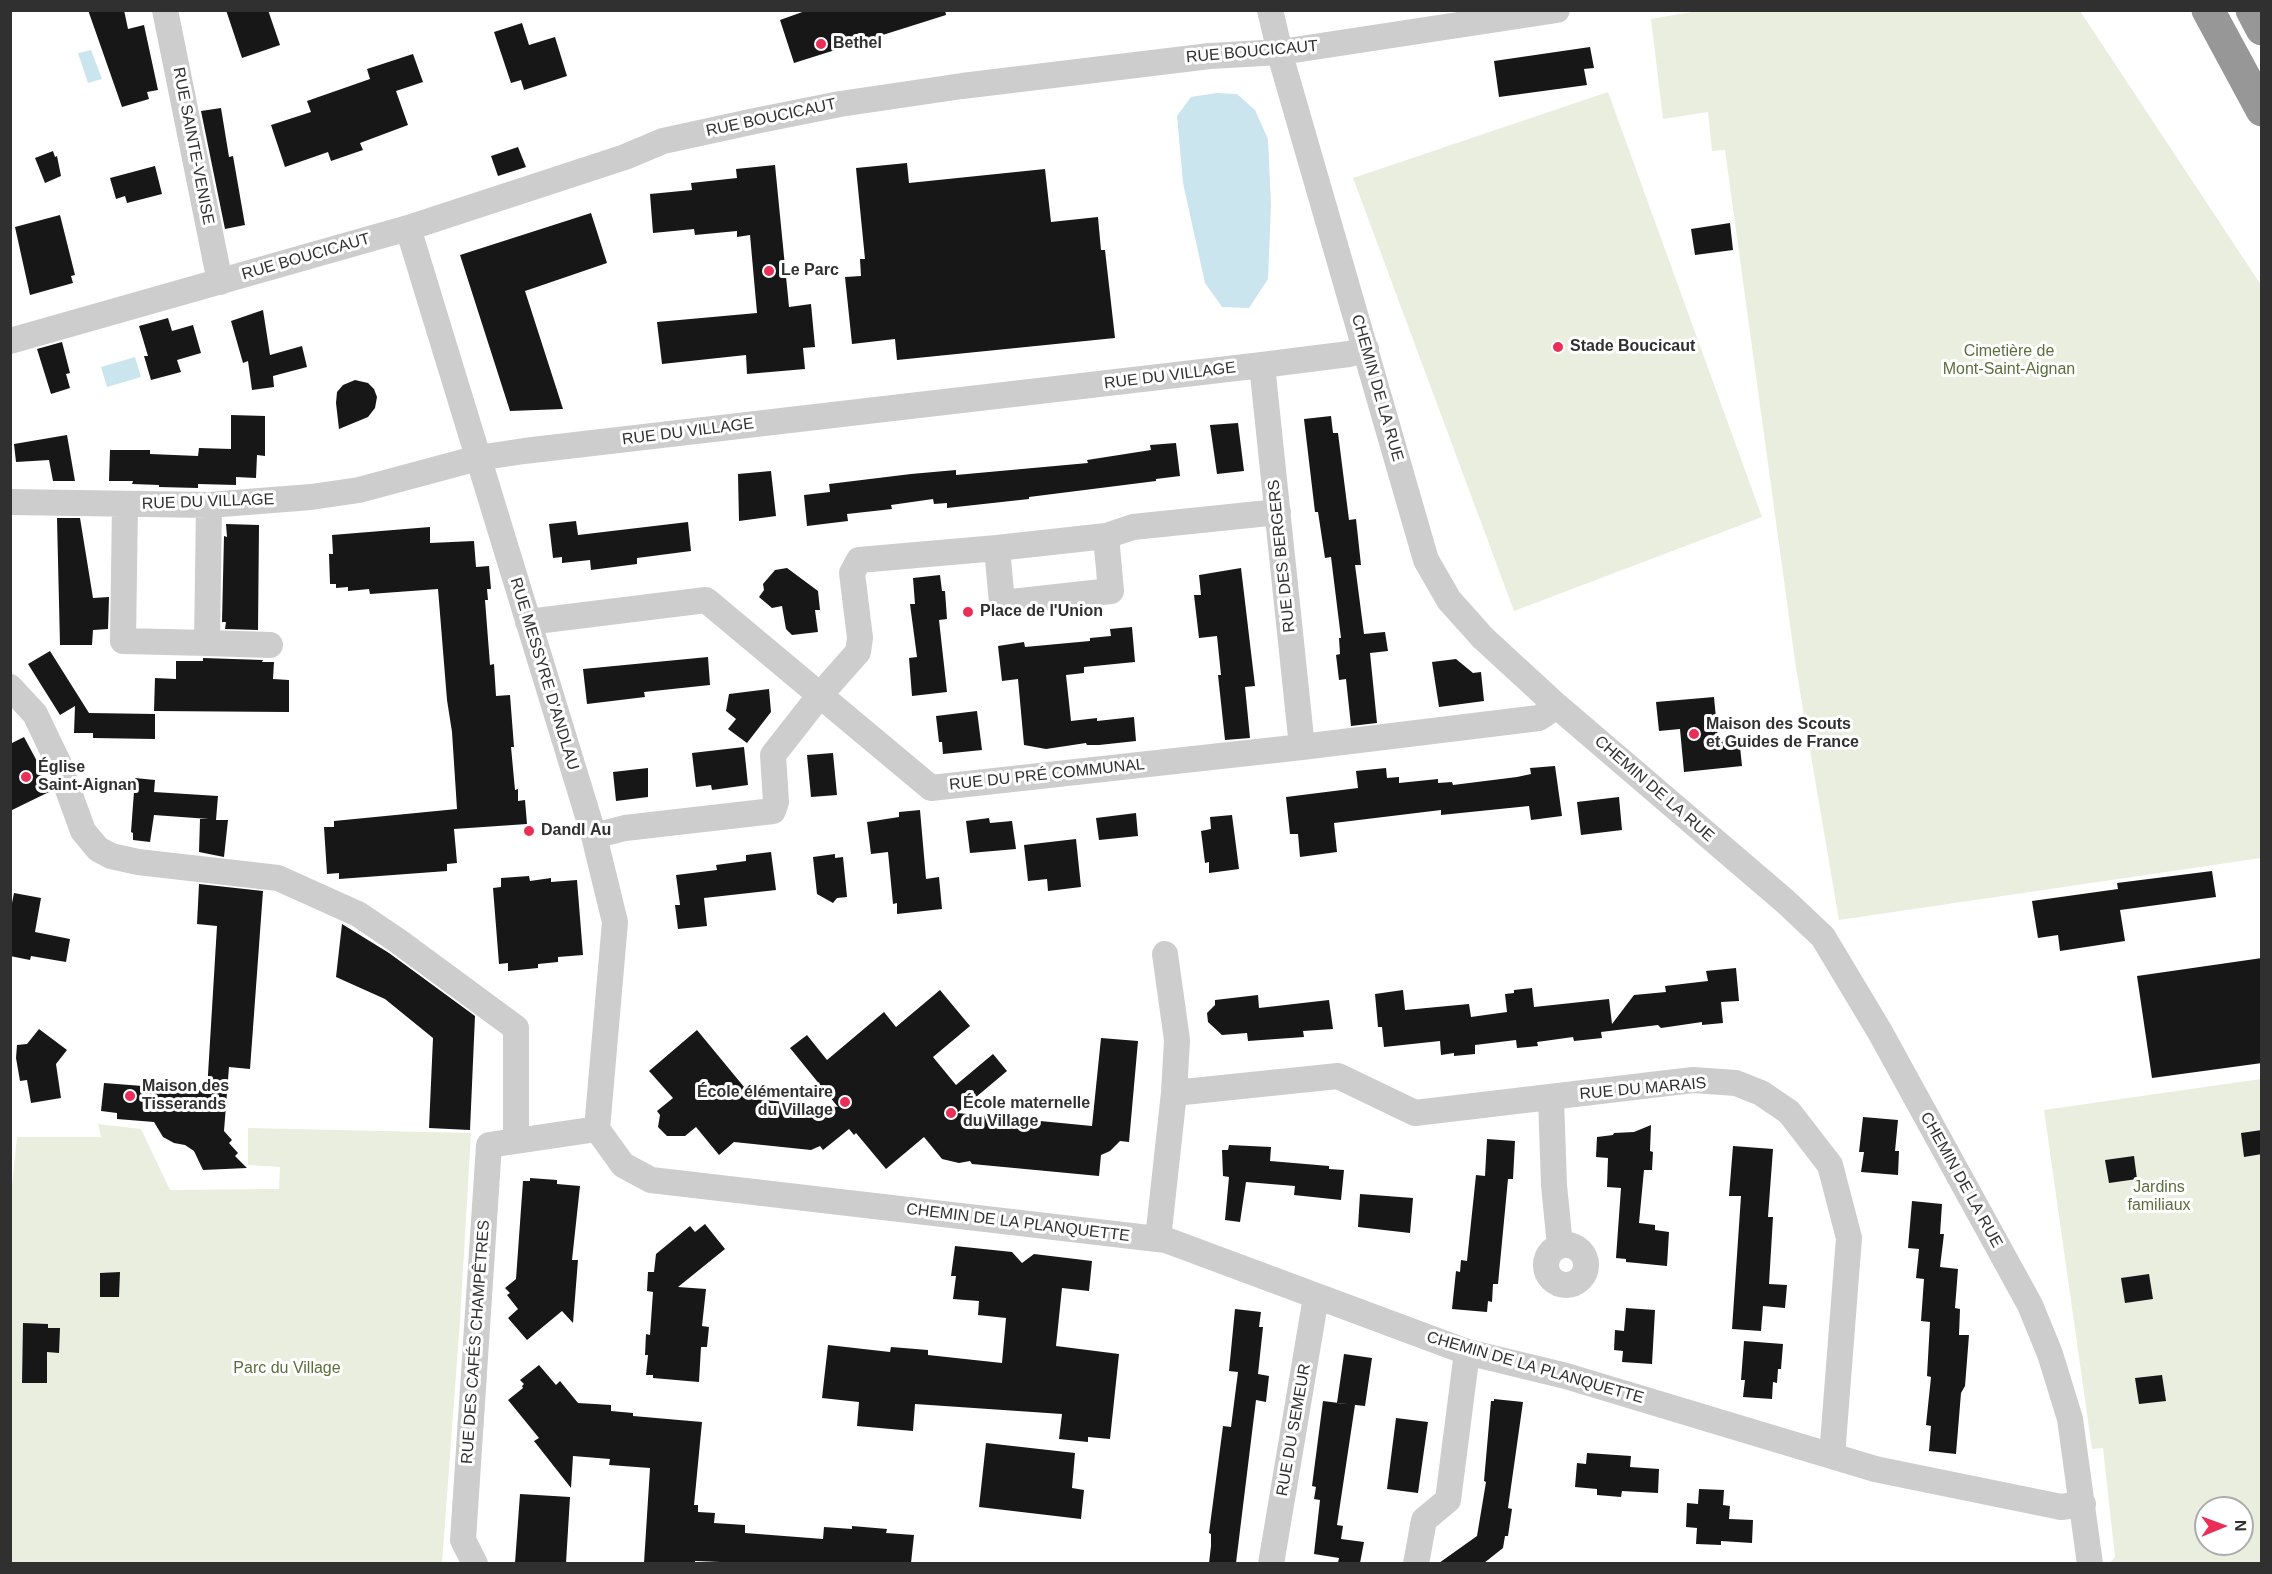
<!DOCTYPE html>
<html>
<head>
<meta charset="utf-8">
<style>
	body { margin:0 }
	#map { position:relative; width:2272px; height:1574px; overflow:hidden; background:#fff; font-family:Arial,sans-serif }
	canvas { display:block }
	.frame { position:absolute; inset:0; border:12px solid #303030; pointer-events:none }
	.north { position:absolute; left:2194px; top:1496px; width:60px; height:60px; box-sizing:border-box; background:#fff; border:2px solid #acacac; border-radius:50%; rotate:89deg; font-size:16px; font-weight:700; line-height:24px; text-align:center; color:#303030 }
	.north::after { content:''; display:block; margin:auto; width:21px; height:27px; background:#eb2e58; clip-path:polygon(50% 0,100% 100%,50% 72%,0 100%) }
</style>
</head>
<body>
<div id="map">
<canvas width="2272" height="1574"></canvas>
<div class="frame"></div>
<div class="north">N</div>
</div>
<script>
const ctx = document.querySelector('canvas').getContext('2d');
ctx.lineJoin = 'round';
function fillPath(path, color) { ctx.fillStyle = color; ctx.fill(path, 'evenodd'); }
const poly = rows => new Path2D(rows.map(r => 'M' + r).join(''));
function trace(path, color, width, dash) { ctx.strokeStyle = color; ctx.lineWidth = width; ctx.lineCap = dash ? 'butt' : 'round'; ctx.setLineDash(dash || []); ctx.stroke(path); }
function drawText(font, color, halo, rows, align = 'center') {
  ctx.font = font + ' Arial,sans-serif'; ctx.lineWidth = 6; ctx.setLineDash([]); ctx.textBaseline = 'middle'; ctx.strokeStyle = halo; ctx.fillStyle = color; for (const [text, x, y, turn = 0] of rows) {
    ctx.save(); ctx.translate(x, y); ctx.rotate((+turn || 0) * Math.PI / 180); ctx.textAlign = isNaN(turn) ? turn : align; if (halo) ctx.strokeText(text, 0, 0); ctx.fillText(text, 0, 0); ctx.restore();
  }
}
fillPath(poly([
	[1703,10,2080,11,2261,285,2261,858,1839,920,1796,668,1725,150,1712,151,1708,112,1663,119,1651,19],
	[1608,92,1762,517,1514,611,1353,178],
	[2261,1079,2261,1563,2110,1563,2115,1557,2103,1448,2092,1449,2044,1110],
	[2206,1508,2242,1508,2242,1544,2206,1544],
	[98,1124,141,1129,170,1190,279,1189,280,1167,248,1165,248,1128,471,1133,460,1320,442,1563,11,1564,10,1205,17,1137,101,1137]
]), '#e9eede');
fillPath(poly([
	[91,50,102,79,88,83,78,53],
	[1216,93,1237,94,1255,110,1268,139,1271,205,1268,279,1249,308,1222,307,1205,283,1183,183,1177,116,1191,97],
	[135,357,141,377,107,387,101,367]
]), '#cae5ee');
fillPath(poly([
	[88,10,124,10,128,29,144,25,158,90,147,92,149,99,122,107],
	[226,10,268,10,280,45,242,58],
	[808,10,945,10,946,15,794,63,780,20],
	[522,23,529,45,555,37,567,76,524,90,521,80,511,83,494,32],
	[1590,47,1594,68,1584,69,1587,85,1499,97,1494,61],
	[413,54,423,82,396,91,408,125,360,143,363,150,331,161,328,152,285,167,271,125,311,112,307,101,370,79,367,69],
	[221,108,229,157,233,156,245,225,225,229,201,111],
	[518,147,526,167,498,176,491,156],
	[53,151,55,157,57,156,61,176,45,183,35,158],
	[907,163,909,183,1045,169,1051,222,1098,217,1101,250,1105,250,1115,338,897,360,895,339,852,344,845,277,861,276,860,259,865,259,856,168],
	[775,165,789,307,811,304,815,347,803,348,805,369,747,374,746,355,662,364,657,322,757,313,750,235,737,237,737,231,695,235,694,229,653,233,650,194,692,190,691,183,737,178,736,169],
	[155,166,162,194,127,203,125,196,116,199,110,178],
	[591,213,607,263,525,291,563,409,510,411,460,255],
	[60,215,75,275,71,276,73,283,30,295,15,227],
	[1730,223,1733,250,1695,255,1691,229],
	[263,310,270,355,302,346,307,367,273,376,274,387,252,390,248,361,243,363,231,321],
	[168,318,172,331,193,325,201,353,177,360,181,372,151,380,144,356,148,356,139,326],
	[62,342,70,373,66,374,70,388,51,394,37,349],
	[355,380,368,383,374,389,377,397,375,408,368,417,339,429,336,403,337,392,343,385],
	[231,415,265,416,265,456,257,455,256,478,236,477,236,485,198,484,198,488,159,487,159,485,132,484,133,481,109,481,110,450,150,450,150,454,198,456,199,448,231,449],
	[1331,416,1333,433,1338,433,1349,520,1356,519,1361,565,1355,565,1364,634,1385,632,1388,651,1370,653,1377,723,1351,726,1346,679,1339,680,1336,655,1340,654,1339,638,1341,638,1331,557,1325,558,1318,512,1315,512,1304,419],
	[1238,423,1244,471,1217,474,1210,425],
	[67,435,75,481,53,481,49,460,16,462,14,444],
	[1176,443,1180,476,1156,479,1156,481,1029,497,1029,499,947,508,947,503,934,504,933,499,891,505,892,509,847,514,848,521,807,526,804,495,830,492,829,484,911,474,956,470,956,475,1088,463,1087,460,1151,450,1150,445],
	[771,471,776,516,739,521,738,474],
	[57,518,80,518,93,598,109,597,108,629,93,630,92,645,60,645],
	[576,521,578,535,688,522,691,551,637,558,637,564,591,570,590,560,562,563,562,557,553,558,549,524],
	[226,524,259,525,258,630,225,629,226,622,222,622,224,536,227,537],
	[430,527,430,543,474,541,476,567,489,566,491,589,487,589,488,600,485,600,490,665,494,664,496,696,510,695,514,747,511,747,515,790,518,789,518,801,525,800,527,824,454,829,457,863,447,864,447,871,339,879,339,873,327,874,324,827,334,827,334,821,457,809,452,732,447,700,438,589,370,594,369,589,348,591,348,587,336,588,336,584,330,584,329,554,333,554,332,535],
	[787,568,818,591,820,610,815,610,818,632,792,635,786,629,782,606,772,608,759,597,764,590,763,584,775,570],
	[1241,568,1255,686,1245,687,1250,738,1225,740,1218,675,1221,675,1217,636,1199,638,1194,595,1201,595,1199,575],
	[940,575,942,591,945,591,947,619,939,620,947,692,912,696,909,658,917,657,910,604,915,604,913,578],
	[1132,627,1135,662,1084,667,1084,673,1066,675,1071,721,1097,718,1097,721,1134,717,1136,741,1099,745,1087,745,1086,743,1046,749,1024,745,1018,679,1002,681,998,646,1024,642,1025,647,1090,641,1090,638,1111,636,1110,629],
	[50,651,89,713,155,714,155,739,93,738,93,733,74,733,75,706,60,715,28,664],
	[708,657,710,685,644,692,645,697,587,704,583,669],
	[203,658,263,660,262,662,274,662,273,679,289,680,289,712,154,711,155,678,176,679,176,661,203,661],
	[1456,659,1473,673,1481,672,1484,701,1439,707,1432,662],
	[769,689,771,712,747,743,728,729,736,719,726,711,729,694],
	[1714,697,1718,739,1739,737,1742,766,1684,772,1680,729,1659,731,1656,702],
	[977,711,982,750,943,754,942,742,939,742,936,716],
	[24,737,39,765,37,766,38,769,50,787,47,789,49,792,10,811,10,744],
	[744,747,748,785,712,790,711,785,696,787,692,753],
	[833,753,837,795,811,797,807,755],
	[1555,766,1562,816,1531,820,1529,806,1441,815,1441,810,1334,823,1337,852,1300,857,1298,834,1290,834,1286,797,1358,788,1356,771,1386,768,1387,778,1399,777,1399,783,1438,779,1438,783,1452,782,1453,785,1517,777,1531,774,1530,768],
	[648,768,648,797,616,801,613,772],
	[135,778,155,780,154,792,218,796,216,820,228,820,224,857,199,852,200,819,209,819,154,815,150,842,133,840,133,833,131,832],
	[1619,797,1622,830,1581,835,1577,802],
	[920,810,926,879,939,877,942,909,897,914,897,903,893,904,888,852,871,854,867,822,899,817,899,812],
	[1136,813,1138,836,1099,840,1096,818],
	[1232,815,1239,869,1209,873,1209,862,1205,863,1201,831,1211,829,1210,817],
	[989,818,990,823,1012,821,1016,849,970,853,966,821],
	[1076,839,1081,887,1048,891,1047,879,1028,881,1024,845],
	[771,852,776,890,704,898,707,926,678,929,675,905,680,905,676,875,717,870,716,865,746,861,746,855],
	[835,854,835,858,843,857,847,897,837,898,833,903,817,894,813,857],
	[2212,871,2216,897,2120,910,2125,941,2060,951,2058,935,2038,938,2032,901,2118,889,2117,883],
	[529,876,530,881,551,878,551,882,577,880,583,955,558,957,558,962,538,964,538,968,508,971,508,963,499,964,493,888,501,887,501,878],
	[199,884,263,891,250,1069,229,1067,224,1131,232,1140,229,1143,238,1153,235,1156,247,1168,203,1170,194,1151,185,1145,174,1143,163,1137,154,1122,117,1119,117,1113,101,1111,104,1083,207,1091,217,926,197,924],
	[14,893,41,898,35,932,70,939,66,962,31,956,30,960,10,956,10,913],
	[342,924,389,953,475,1016,470,1130,429,1128,433,1038,385,999,336,977],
	[2262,958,2262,1063,2152,1078,2137,976],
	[1736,968,1739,1001,1721,1002,1723,1023,1702,1025,1702,1022,1661,1028,1658,1025,1601,1032,1602,1038,1574,1041,1573,1037,1537,1042,1538,1046,1517,1048,1516,1040,1475,1045,1475,1054,1454,1056,1454,1053,1441,1055,1440,1041,1384,1047,1382,1027,1378,1027,1375,994,1403,990,1405,1010,1469,1004,1471,1017,1507,1012,1505,994,1514,993,1514,990,1532,988,1534,1007,1609,999,1612,1024,1634,995,1666,992,1665,986,1708,981,1706,971],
	[940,990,970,1026,933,1057,956,1085,993,1054,1007,1071,957,1113,1092,1126,1101,1038,1138,1041,1129,1142,1120,1141,1110,1151,1101,1155,1099,1176,972,1164,970,1161,959,1163,942,1159,924,1137,886,1169,856,1133,854,1135,849,1129,823,1150,820,1146,811,1150,734,1142,719,1155,696,1127,685,1136,667,1136,658,1127,660,1115,657,1111,673,1098,649,1071,697,1030,754,1099,838,1107,790,1048,807,1035,827,1060,884,1012,896,1027],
	[1258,995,1259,1008,1329,1000,1333,1029,1303,1031,1304,1037,1248,1041,1247,1033,1222,1035,1208,1022,1207,1013,1215,1005,1215,1000],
	[39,1029,67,1050,56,1064,61,1098,31,1103,27,1080,20,1081,16,1058,17,1045,27,1044],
	[1863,1117,1898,1120,1895,1151,1899,1151,1898,1175,1861,1172,1864,1152,1859,1152],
	[1651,1125,1650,1151,1653,1152,1652,1170,1644,1170,1639,1223,1655,1225,1655,1230,1669,1232,1667,1266,1626,1262,1626,1259,1616,1258,1621,1188,1607,1187,1608,1158,1596,1157,1597,1137,1613,1135,1614,1133,1634,1132],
	[2262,1130,2262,1154,2244,1157,2241,1133],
	[1487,1139,1515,1141,1513,1179,1508,1179,1498,1284,1493,1284,1492,1302,1488,1301,1487,1312,1452,1309,1456,1271,1460,1272,1461,1260,1467,1261,1476,1175,1485,1176],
	[1229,1145,1271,1147,1270,1161,1329,1166,1329,1169,1344,1170,1341,1200,1294,1195,1295,1186,1246,1182,1240,1222,1225,1220,1229,1177,1223,1176,1222,1150,1228,1150],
	[1733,1146,1773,1149,1768,1217,1773,1217,1769,1284,1787,1285,1785,1308,1763,1306,1761,1331,1732,1329,1741,1196,1729,1196],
	[2134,1156,2137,1179,2109,1183,2105,1160],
	[530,1178,557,1180,557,1184,580,1186,572,1260,578,1260,573,1323,562,1311,527,1340,508,1318,518,1309,507,1295,510,1293,505,1288,516,1279,523,1181,530,1181],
	[1360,1194,1413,1198,1410,1233,1358,1227],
	[1912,1201,1942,1204,1940,1234,1944,1234,1940,1267,1958,1269,1955,1308,1960,1309,1959,1335,1969,1335,1965,1386,1961,1393,1956,1454,1929,1451,1931,1426,1926,1425,1931,1377,1927,1376,1930,1322,1921,1321,1924,1279,1916,1278,1919,1249,1908,1248],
	[705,1224,725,1249,678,1287,706,1289,702,1326,709,1327,707,1347,701,1347,699,1382,653,1378,653,1375,646,1375,648,1355,645,1355,646,1334,650,1335,653,1292,647,1291,648,1272,654,1272,656,1254,690,1226,695,1232],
	[955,1246,1012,1252,1022,1263,1034,1254,1092,1261,1089,1291,1062,1288,1056,1346,1119,1354,1110,1439,1088,1437,1088,1442,1059,1439,1062,1414,915,1404,913,1431,857,1426,859,1402,822,1398,828,1345,890,1352,891,1347,928,1350,928,1355,1002,1363,1006,1318,978,1315,979,1301,953,1299,956,1276,951,1276],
	[120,1272,119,1297,100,1297,100,1273],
	[2149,1274,2153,1299,2125,1303,2121,1278],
	[1626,1308,1655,1310,1652,1364,1622,1362,1623,1351,1614,1350,1615,1330,1624,1331],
	[1235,1309,1261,1312,1259,1327,1263,1327,1258,1374,1269,1376,1266,1402,1256,1400,1236,1563,1209,1563,1211,1546,1211,1534,1209,1533,1223,1426,1231,1427,1238,1372,1229,1371],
	[23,1323,48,1324,48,1328,60,1328,59,1353,47,1352,47,1383,22,1383],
	[1744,1341,1783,1344,1781,1369,1778,1369,1777,1383,1773,1382,1772,1399,1743,1397,1745,1380,1741,1380],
	[1344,1354,1372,1358,1365,1406,1337,1403],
	[539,1365,556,1385,560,1381,578,1403,611,1405,611,1411,633,1413,633,1416,702,1422,694,1505,698,1505,698,1512,715,1513,714,1523,745,1525,745,1533,823,1539,824,1527,852,1529,852,1526,887,1529,886,1533,914,1535,911,1563,746,1563,695,1561,695,1563,644,1563,650,1468,609,1465,610,1459,573,1456,571,1488,534,1441,539,1438,508,1400,523,1388,522,1386,524,1384,520,1380],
	[2162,1375,2166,1401,2139,1404,2135,1378],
	[1494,1399,1523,1402,1508,1508,1512,1509,1508,1536,1505,1536,1503,1548,1484,1563,1439,1563,1477,1536,1486,1482,1484,1481,1491,1401,1494,1401],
	[1323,1401,1355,1405,1337,1525,1343,1526,1341,1539,1364,1542,1360,1563,1338,1563,1339,1558,1314,1554,1320,1500,1314,1499,1316,1487,1312,1486],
	[1396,1418,1428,1422,1418,1493,1387,1489],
	[986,1443,1075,1453,1072,1488,1084,1490,1081,1519,979,1507],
	[1587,1453,1631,1456,1630,1467,1659,1469,1658,1493,1622,1491,1621,1497,1597,1495,1597,1489,1575,1487,1577,1463,1586,1464],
	[1699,1489,1724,1490,1723,1505,1730,1506,1729,1519,1753,1520,1752,1543,1721,1541,1721,1545,1696,1544,1697,1528,1686,1527,1687,1503,1698,1504],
	[520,1494,570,1497,566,1563,515,1563]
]), '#171717');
trace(poly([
	[165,10,220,282],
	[1270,10,1283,65,1426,560,1449,600,1483,638,1557,706,1786,902,1823,937,1880,1032,2030,1305,2050,1354,2070,1419,2090,1564],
	[408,228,594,836,615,922,597,1129],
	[10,341,408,228,625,157,663,141,755,121,840,104,962,86,1210,56,1281,52,1557,10],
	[1262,365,1302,747],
	[10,502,209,505,311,497,359,490,478,458,524,451,1262,365,1349,354,1366,349],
	[125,504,123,641,207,643,209,505],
	[997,548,1002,603,1111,591,1106,536],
	[528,622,706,600,931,788,1302,747,1539,718,1557,706],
	[207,643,270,645],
	[10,687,35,714,58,762,83,831,98,849,111,856,138,862,278,878,358,914,398,941,516,1028,516,1141],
	[594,836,625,828,773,811,776,802,773,755,820,695,858,652,860,638,852,573,859,560,997,548,1106,536,1133,527,1278,512],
	[1174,1093,1338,1076,1415,1113,1693,1080,1736,1083,1761,1093,1789,1112,1830,1165,1849,1238,1832,1456],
	[1551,1098,1554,1185,1560,1246],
	[1158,1239,1174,1093,1177,1040,1165,954],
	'1546 1265a20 20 0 1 1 40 0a20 20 0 1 1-40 0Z',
	[475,1564,463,1540,489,1145,597,1129,623,1165,651,1180,1166,1240,1467,1352,1566,1376,1875,1469,2061,1507,2083,1504],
	[1271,1564,1316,1297],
	[1416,1564,1424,1520,1448,1500,1467,1352]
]), '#cdcdcd', 26);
trace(poly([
	[2208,10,2262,110],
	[2252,10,2262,29]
]), '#979797', 33);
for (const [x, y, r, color] of [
	[821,44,6,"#eb2e58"],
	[769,271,6,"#eb2e58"],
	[1558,347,6,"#eb2e58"],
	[968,612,6,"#eb2e58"],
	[1694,734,6,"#eb2e58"],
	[26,777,6,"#eb2e58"],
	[529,831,6,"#eb2e58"],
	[130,1096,6,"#eb2e58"],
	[845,1102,6,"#eb2e58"],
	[951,1113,6,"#eb2e58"]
]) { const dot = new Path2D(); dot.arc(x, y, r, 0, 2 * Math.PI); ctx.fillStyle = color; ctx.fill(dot); trace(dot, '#fff', 2); }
drawText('bold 16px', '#303030', '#fff', [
	["Bethel",833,44],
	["Le Parc",781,271],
	["Stade Boucicaut",1570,347],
	["Place de l'Union",980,612],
	["Maison des Scouts",1706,725],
	["et Guides de France",1706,743],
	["Église",38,768],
	["Saint-Aignan",38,786],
	["Dandl Au",541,831],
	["Maison des",142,1087],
	["Tisserands",142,1105],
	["École élémentaire",833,1093,"right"],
	["du Village",833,1111,"right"],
	["École maternelle",963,1104],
	["du Village",963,1122]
], 'left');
drawText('16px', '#303030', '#fff', [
	["RUE BOUCICAUT",1252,52,-5],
	["RUE BOUCICAUT",771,118,-12],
	["RUE SAINTE-VENISE",193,146,79],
	["RUE BOUCICAUT",306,257,-16],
	["RUE DU VILLAGE",1170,376,-7],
	["CHEMIN DE LA RUE",1377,388,74],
	["RUE DU VILLAGE",688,432,-7],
	["RUE DU VILLAGE",208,502,-2],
	["RUE DES BERGERS",1282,556,-96],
	["RUE MESSYRE D'ANDLAU",544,674,73],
	["RUE DU PRÉ COMMUNAL",1047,775,-6],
	["CHEMIN DE LA RUE",1654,789,41],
	["RUE DU MARAIS",1643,1089,-5],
	["CHEMIN DE LA RUE",1961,1180,61],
	["CHEMIN DE LA PLANQUETTE",1018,1223,7],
	["RUE DES CAFÉS CHAMPÊTRES",476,1342,-86],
	["CHEMIN DE LA PLANQUETTE",1535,1368,16],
	["RUE DU SEMEUR",1294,1430,-80]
]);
drawText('16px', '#5b6e3b', '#fff', [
	["Cimetière de",2009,352],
	["Mont-Saint-Aignan",2009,370],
	["Jardins",2159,1188],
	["familiaux",2159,1206],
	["Parc du Village",287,1369]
]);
</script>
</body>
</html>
